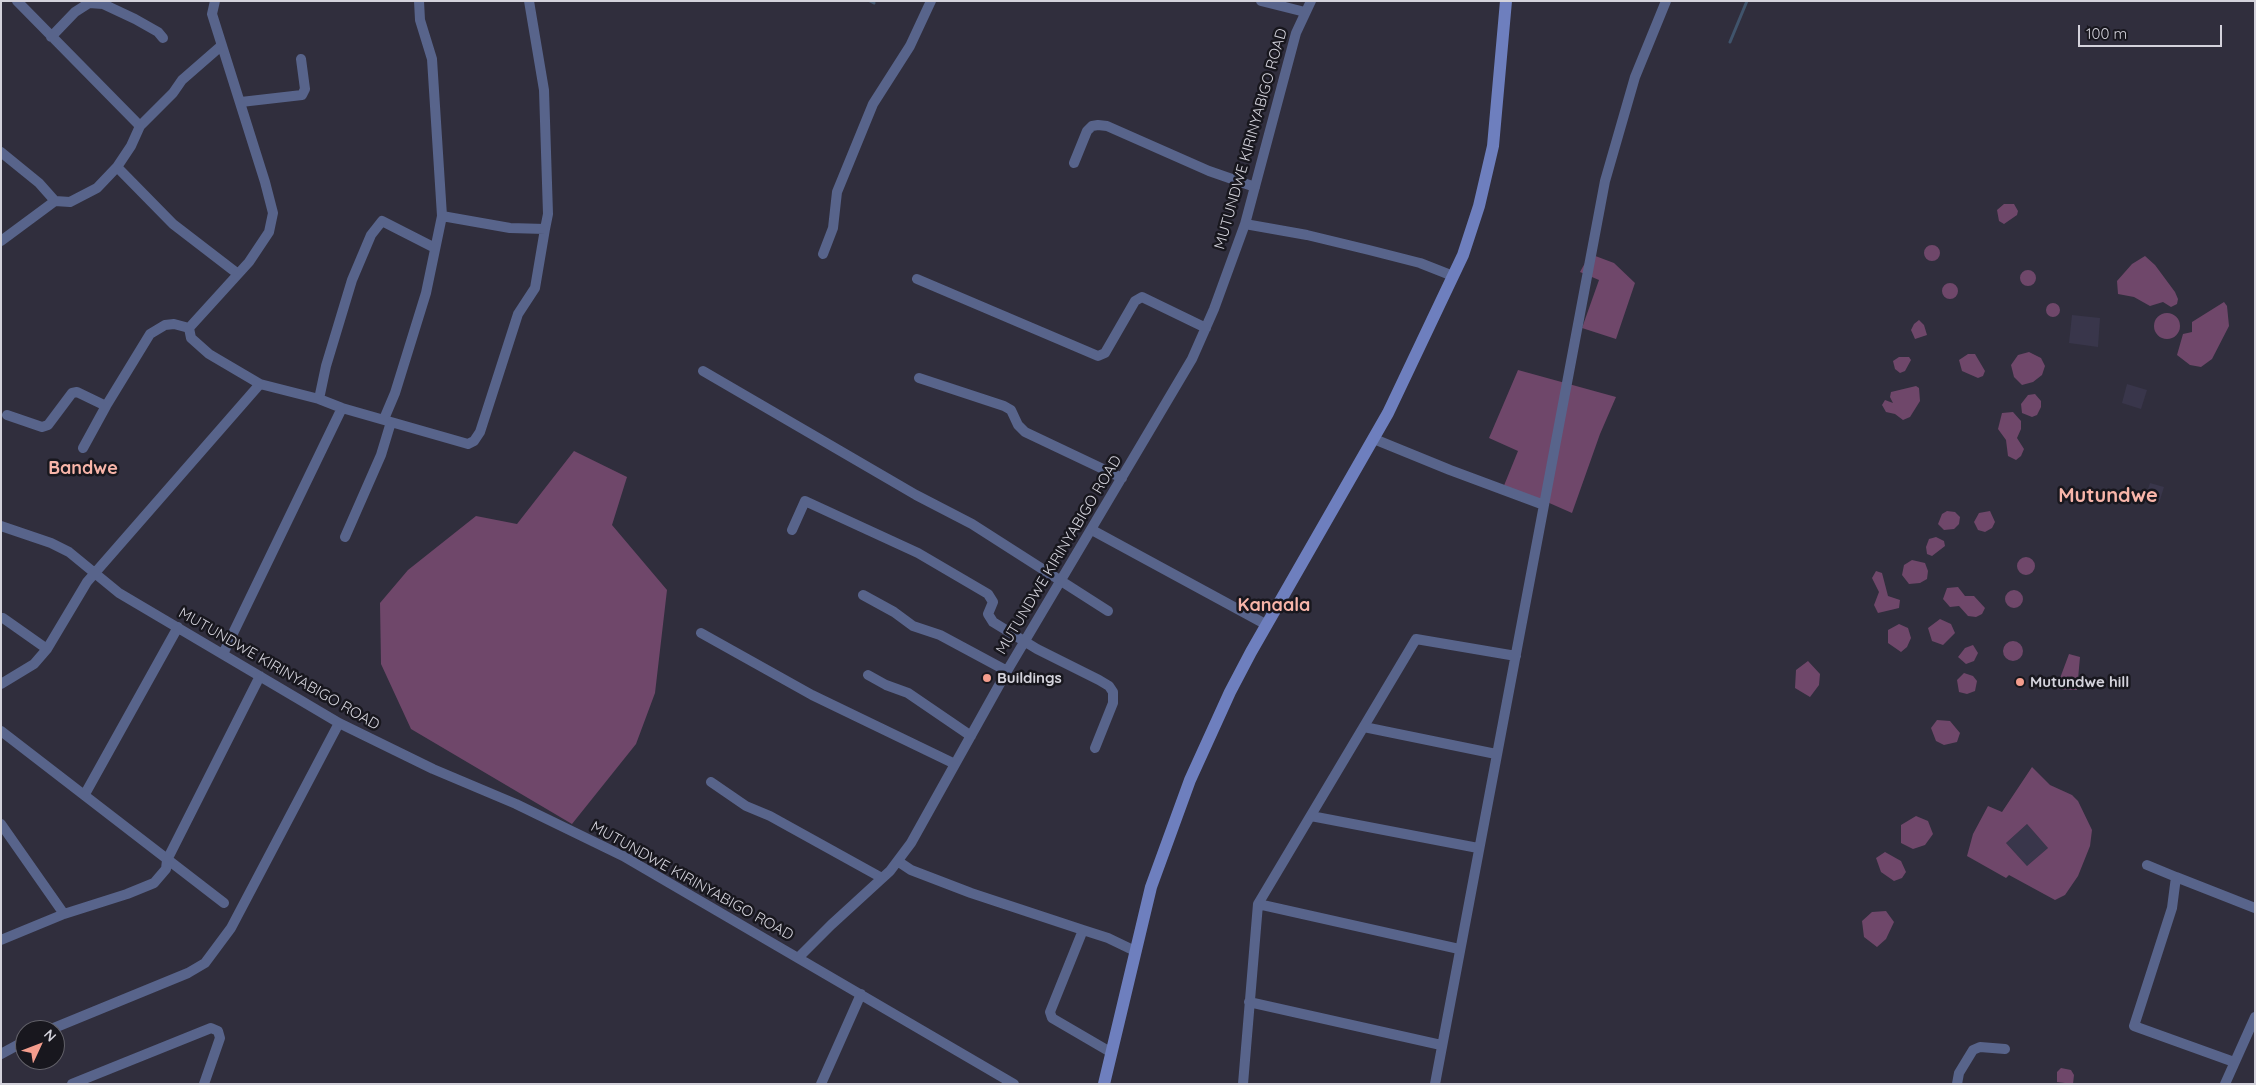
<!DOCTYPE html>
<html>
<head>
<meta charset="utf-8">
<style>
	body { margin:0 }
	#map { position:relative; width:2256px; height:1085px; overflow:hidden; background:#302e3d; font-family:Quicksand,sans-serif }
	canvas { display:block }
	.frame { position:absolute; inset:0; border:2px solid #d4d3dc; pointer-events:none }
	.north { position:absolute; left:15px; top:1020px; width:50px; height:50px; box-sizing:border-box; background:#18171e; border:1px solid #63626a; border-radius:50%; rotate:47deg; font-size:14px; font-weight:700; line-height:20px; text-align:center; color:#d4d3dc }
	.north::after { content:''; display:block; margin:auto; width:18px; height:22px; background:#f49d8d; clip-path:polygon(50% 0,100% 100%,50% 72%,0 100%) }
	.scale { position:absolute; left:2078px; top:25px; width:144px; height:22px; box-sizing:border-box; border:2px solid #d4d3dc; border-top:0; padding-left:6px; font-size:15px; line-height:18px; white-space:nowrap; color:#d4d3dc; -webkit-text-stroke:4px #18171e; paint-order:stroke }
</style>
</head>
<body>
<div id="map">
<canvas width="2256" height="1085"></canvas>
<div class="frame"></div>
<div class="north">N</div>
<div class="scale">100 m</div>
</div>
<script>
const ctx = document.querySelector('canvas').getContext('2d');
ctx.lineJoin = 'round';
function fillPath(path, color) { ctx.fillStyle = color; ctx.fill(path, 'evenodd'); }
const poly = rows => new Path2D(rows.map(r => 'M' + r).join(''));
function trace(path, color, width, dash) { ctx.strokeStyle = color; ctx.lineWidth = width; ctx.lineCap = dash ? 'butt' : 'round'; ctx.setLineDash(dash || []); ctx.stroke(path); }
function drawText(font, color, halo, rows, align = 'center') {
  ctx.font = font + ' Quicksand,sans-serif'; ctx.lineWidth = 5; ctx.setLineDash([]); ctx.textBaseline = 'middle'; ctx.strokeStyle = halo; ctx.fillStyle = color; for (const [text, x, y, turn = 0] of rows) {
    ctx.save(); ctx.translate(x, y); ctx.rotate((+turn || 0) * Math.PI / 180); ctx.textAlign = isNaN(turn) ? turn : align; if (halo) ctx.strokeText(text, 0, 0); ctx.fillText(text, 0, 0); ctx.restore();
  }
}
fillPath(poly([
	[2072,315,2100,318,2098,347,2069,343],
	[2127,384,2147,390,2141,409,2122,403],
	[2150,483,2164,487,2159,503,2145,498],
	[2027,824,2048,848,2027,866,2006,843]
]), '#39364b');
fillPath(poly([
	[2004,204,2014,204,2018,211,2017,215,2004,224,1999,221,1997,210],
	'1924 253a8 8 0 1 1 16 0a8 8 0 1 1-16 0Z',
	[1590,254,1614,263,1635,283,1616,339,1582,328,1599,280,1580,272],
	[2145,256,2155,265,2175,292,2178,299,2177,304,2171,307,2163,302,2150,306,2134,297,2118,294,2117,281,2132,264],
	'2020 278a8 8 0 1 1 16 0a8 8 0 1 1-16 0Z',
	'1942 291a8 8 0 1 1 16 0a8 8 0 1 1-16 0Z',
	[2224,302,2227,306,2229,326,2212,359,2201,367,2190,365,2177,355,2183,334,2192,332,2192,322],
	'2046 310a7 7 0 1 1 14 0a7 7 0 1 1-14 0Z',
	'2154 326a13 13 0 1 1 26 0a13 13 0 1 1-26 0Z',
	[1919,320,1924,325,1927,335,1915,339,1911,330,1914,324],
	[2029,352,2041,358,2045,366,2042,375,2033,382,2022,385,2014,377,2011,365,2018,355],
	[1968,354,1975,354,1985,371,1983,376,1978,378,1962,371,1959,360],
	[1899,357,1909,357,1911,360,1905,371,1900,373,1895,369,1893,361],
	[1518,370,1616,397,1600,434,1572,513,1547,502,1503,488,1518,451,1489,438],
	[1916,386,1919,388,1920,401,1910,417,1903,420,1895,414,1886,412,1882,405,1885,400,1893,403,1890,397,1891,392],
	[2035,394,2041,401,2041,407,2037,415,2032,417,2022,413,2021,404,2028,395],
	[2013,412,2021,421,2021,429,2017,438,2024,449,2021,456,2016,460,2008,456,2006,440,1998,429,2002,413],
	[574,451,627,477,612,525,667,590,655,693,636,744,572,824,411,729,381,664,380,603,408,570,476,516,517,524],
	[1947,511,1955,512,1960,517,1959,524,1954,529,1944,530,1938,524,1942,514],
	[1990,511,1995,522,1992,528,1985,532,1978,530,1974,522,1979,513],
	[1936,537,1944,541,1945,546,1932,556,1927,554,1926,547,1929,539],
	'2017 566a9 9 0 1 1 18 0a9 9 0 1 1-18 0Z',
	[1912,560,1925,563,1928,571,1927,579,1920,583,1909,584,1902,575,1904,565],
	[1876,571,1882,573,1888,596,1900,600,1899,608,1878,613,1874,605,1879,592,1872,578],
	[1958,587,1965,596,1974,596,1985,608,1982,614,1976,617,1968,616,1959,606,1950,607,1943,599,1947,588],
	'2005 599a9 9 0 1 1 18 0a9 9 0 1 1-18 0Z',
	[1940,619,1951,624,1955,633,1943,645,1932,641,1928,628],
	[1899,624,1908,628,1911,638,1907,647,1901,652,1888,643,1888,630],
	'2003 651a10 10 0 1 1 20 0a10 10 0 1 1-20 0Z',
	[1973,645,1978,653,1974,661,1966,664,1958,657,1965,648],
	[2069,654,2080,657,2077,690,2056,689],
	[1808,661,1820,674,1819,685,1810,697,1795,688,1796,670],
	[1964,673,1973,676,1977,681,1975,691,1967,694,1959,692,1957,680],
	[1937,720,1950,721,1960,733,1957,742,1944,745,1936,741,1931,728],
	[2032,767,2050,785,2072,795,2078,801,2092,830,2090,846,2078,876,2065,895,2055,900,2009,875,2006,878,1967,856,1973,834,1988,806,2002,812],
	[2027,824,2048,848,2027,866,2006,843],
	[1916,816,1928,821,1933,834,1925,845,1913,849,1901,843,1901,825],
	[1885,852,1901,861,1906,872,1902,878,1894,881,1881,872,1876,858],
	[1886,911,1894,922,1886,939,1877,947,1864,937,1862,921,1872,912],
	[2061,1068,2071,1070,2074,1075,2073,1084,2057,1082,2057,1072]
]), '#6f476a');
trace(poly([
	[870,1,874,3],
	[1730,42,1747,1]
]), '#40546c', 3);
trace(poly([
	[17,1,140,126],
	[215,1,212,14,265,182,273,213,269,232,249,262,189,328,191,338,209,354,260,384,319,399,342,408,468,444,474,441,480,432,518,314,535,288,545,229],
	[1261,1,1305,12],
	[51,37,75,12,89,3,103,4,135,19,158,32,163,38],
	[241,102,302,95,305,89,301,59],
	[1,152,39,183,55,201],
	[1074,163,1087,131,1092,126,1098,125,1107,126,1209,171,1255,187],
	[117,167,173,224,238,274],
	[442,216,510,228,545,229,548,214,544,90,529,1],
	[1245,224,1307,235,1369,250,1420,263,1453,276],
	[1,241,55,201,70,202,97,188,117,167,131,146,140,126,173,93,182,80,221,46],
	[823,254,833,228,837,192,873,104,910,46,931,1],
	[917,279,1098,356,1105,353,1135,301,1142,297,1206,328],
	[703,371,916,495,972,524,1108,611],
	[919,378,1004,406,1011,410,1018,425,1025,432,1122,478],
	[319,399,326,366,352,280,371,235,382,221,435,248],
	[7,415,42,427,48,425,72,393,77,392,106,406],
	[384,419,395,393,426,293,442,216,432,59,420,20,419,1],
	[1374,439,1450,470,1544,505],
	[83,448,106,406,150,334,165,325,174,324,189,328],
	[1,526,51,543,69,552,119,593,339,723,433,769,516,804,623,856,1014,1084],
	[792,530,805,501,918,553,988,594,993,602,988,614,993,622,1037,649,1099,680,1109,686,1113,692,1113,703,1095,748],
	[1092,530,1267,625],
	[345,537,381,455,391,422],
	[863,595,894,612,913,626,940,635,1007,671],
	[3,618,47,649],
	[701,633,812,695,955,764],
	[223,654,342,408],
	[868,675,886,685,908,693,971,736],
	[1,684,34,664,47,649,87,582,260,384],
	[1364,727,1496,754],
	[1,731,224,903],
	[711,782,746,806,770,816,882,878],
	[85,794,178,627],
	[1311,816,1478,848],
	[1,824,64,914],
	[899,862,911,870,971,893,1083,930],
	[2147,865,2176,877],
	[1258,904,1416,639,1516,656],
	[1,940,64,914,127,894,154,883,166,869,167,860,260,676],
	[799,957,831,925,890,871,911,843,1007,671,1192,359,1214,309,1245,224,1296,33,1311,1],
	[1249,1002,1441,1045],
	[49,1030,188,973,205,963,231,928,339,723],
	[1112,1053,1052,1018,1050,1012,1083,930,1108,938,1135,951],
	[1,1054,25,1041],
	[2234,1062,2134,1026,2172,908,2176,877,2255,908],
	[72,1084,211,1028,218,1031,220,1038,204,1084],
	[821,1084,861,994],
	[1243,1084,1258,904,1459,949],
	[1435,1084,1605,181,1635,77,1666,1],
	[1957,1084,1959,1073,1973,1050,1980,1047,2005,1049],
	[2225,1084,2255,1017]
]), '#58648b', 10);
trace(poly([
	[1104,1084,1151,887,1190,780,1230,692,1251,652,1388,413,1463,255,1479,206,1493,146,1506,1]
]), '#6e7fbe', 12);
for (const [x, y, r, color] of [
	[987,678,5,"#f49d8d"],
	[2020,682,5,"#f49d8d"]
]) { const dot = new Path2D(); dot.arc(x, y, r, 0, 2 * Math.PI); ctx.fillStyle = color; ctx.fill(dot); trace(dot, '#18171e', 2); }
drawText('15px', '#d4d3dc', '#18171e', [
	["MUTUNDWE KIRINYABIGO ROAD",1251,139,-74],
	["MUTUNDWE KIRINYABIGO ROAD",1059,555,-59],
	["MUTUNDWE KIRINYABIGO ROAD",279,669,30],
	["MUTUNDWE KIRINYABIGO ROAD",692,881,29]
]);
drawText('bold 15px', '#d4d3dc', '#18171e', [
	["Buildings",997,678],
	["Mutundwe hill",2030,682]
], 'left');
drawText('bold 18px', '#f8b5a9', '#18171e', [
	["Bandwe",83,469],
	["Kanaala",1274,606]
]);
drawText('bold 20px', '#f8b5a9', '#18171e', [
	["Mutundwe",2108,496]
]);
</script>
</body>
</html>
